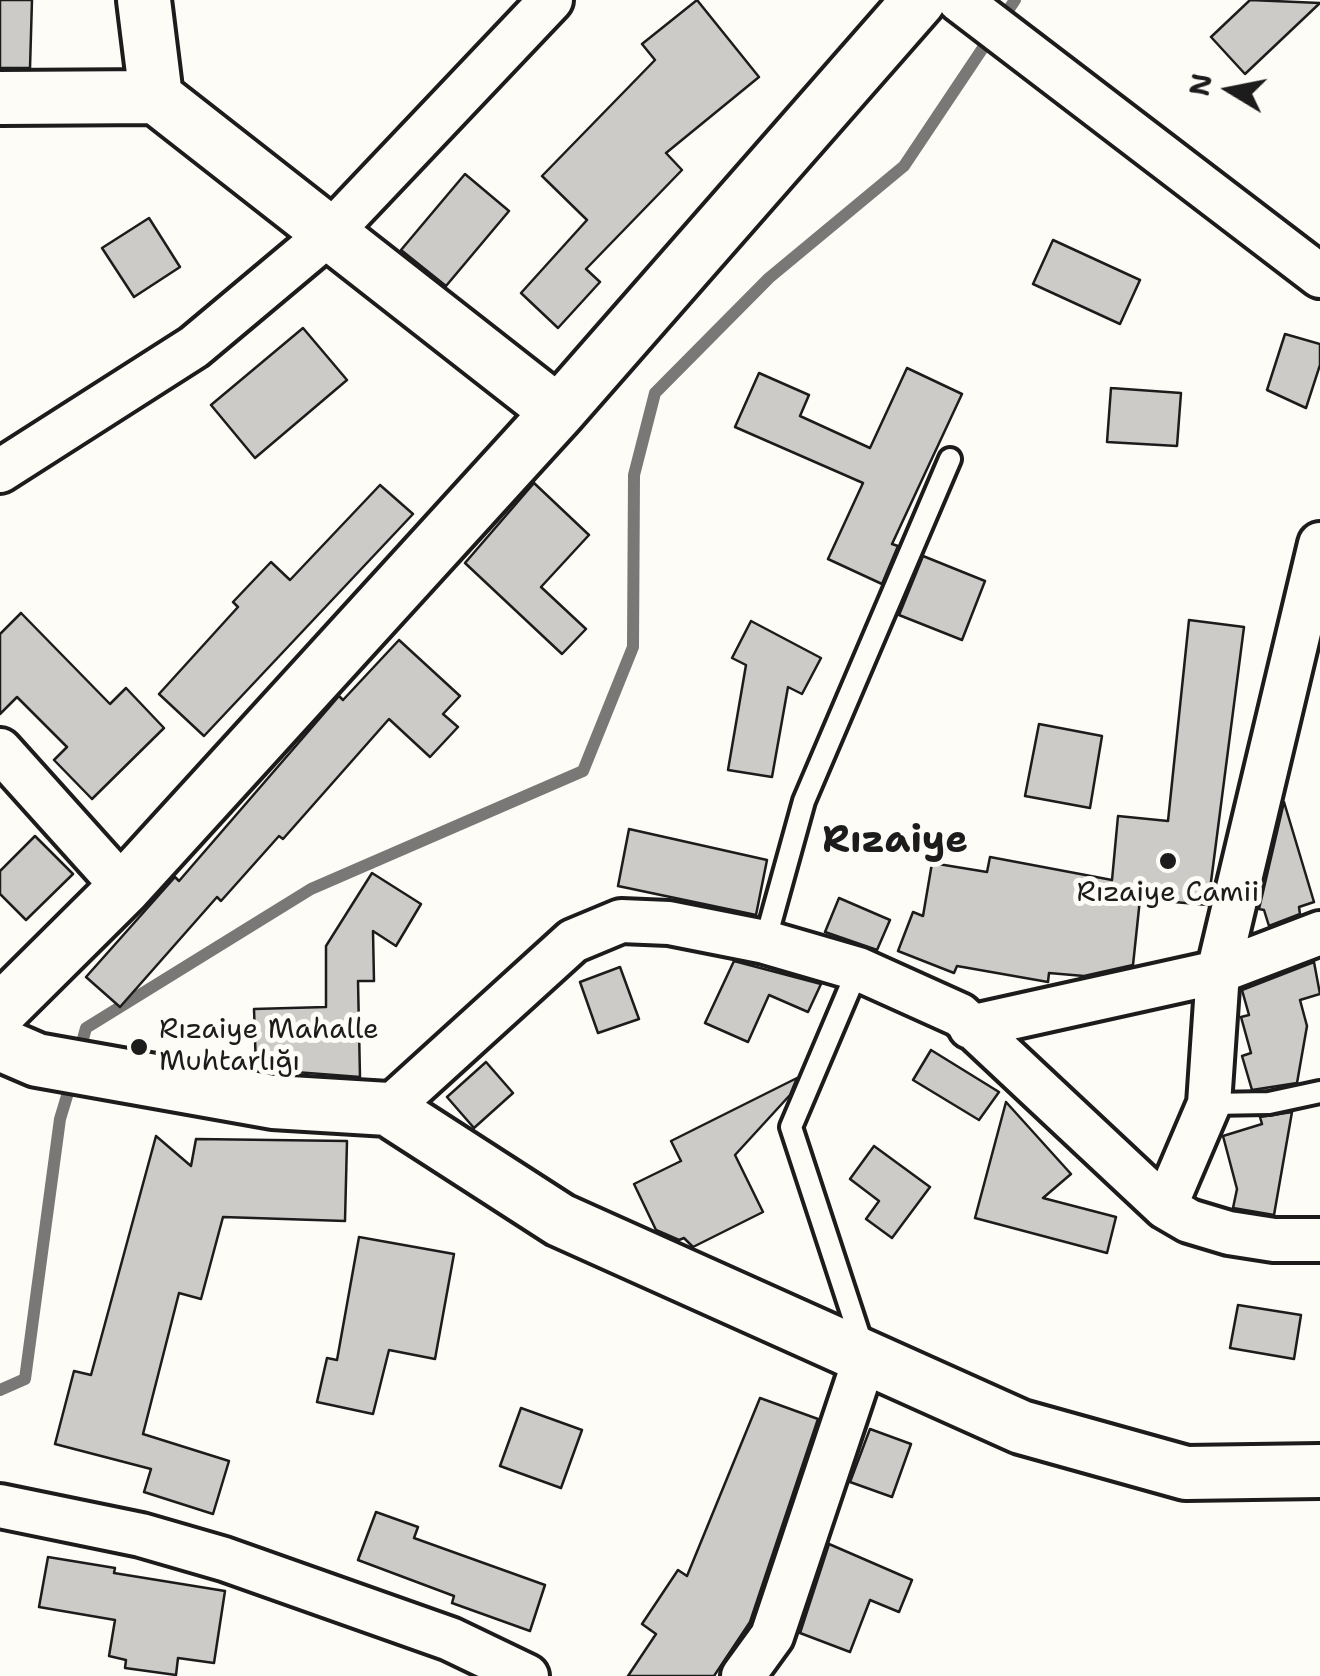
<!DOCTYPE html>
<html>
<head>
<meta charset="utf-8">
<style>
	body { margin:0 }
	#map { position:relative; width:1320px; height:1676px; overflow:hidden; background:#fdfcf7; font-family:"Shantell Sans",sans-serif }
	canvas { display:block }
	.north { position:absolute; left:1180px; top:40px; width:100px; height:100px; -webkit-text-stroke:8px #fdfcf7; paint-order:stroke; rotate:280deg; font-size:28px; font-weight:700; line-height:40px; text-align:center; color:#1c1c1c }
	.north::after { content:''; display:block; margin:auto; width:35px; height:45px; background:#1c1c1c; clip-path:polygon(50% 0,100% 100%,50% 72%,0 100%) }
</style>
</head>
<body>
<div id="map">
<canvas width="1320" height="1676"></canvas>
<div class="north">N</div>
</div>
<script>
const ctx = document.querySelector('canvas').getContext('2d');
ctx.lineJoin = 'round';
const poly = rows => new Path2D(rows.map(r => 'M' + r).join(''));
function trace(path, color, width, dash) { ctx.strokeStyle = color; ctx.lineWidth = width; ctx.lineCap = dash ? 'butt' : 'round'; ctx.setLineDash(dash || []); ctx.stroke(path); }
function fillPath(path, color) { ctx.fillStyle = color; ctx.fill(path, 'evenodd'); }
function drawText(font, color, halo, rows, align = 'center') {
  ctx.font = font + ' "Shantell Sans",sans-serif'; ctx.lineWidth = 10; ctx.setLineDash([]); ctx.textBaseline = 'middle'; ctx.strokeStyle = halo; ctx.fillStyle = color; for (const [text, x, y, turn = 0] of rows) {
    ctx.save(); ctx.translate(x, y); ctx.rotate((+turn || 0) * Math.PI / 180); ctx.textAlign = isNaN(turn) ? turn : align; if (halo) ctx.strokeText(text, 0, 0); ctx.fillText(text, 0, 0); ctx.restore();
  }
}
trace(poly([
	[78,1057,86,1028,311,889,583,771,633,647,634,475,655,393,769,278,904,166,1015,0],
	[0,1390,25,1379,60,1119,73,1076]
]), '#797876', 12);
const building = poly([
	[0,0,32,0,30,68,0,68,0,0],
	[697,0,759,77,666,153,682,170,586,269,600,282,558,328,521,293,587,220,542,176,655,60,642,44,697,0],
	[1250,0,1320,3,1245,74,1211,37,1250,0],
	[465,174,509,211,446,286,401,250,465,174],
	[149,218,180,267,134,297,102,248,149,218],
	[1053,240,1140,280,1120,324,1033,284,1053,240],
	[303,328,347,380,255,458,211,405,303,328],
	[1285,334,1320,344,1320,365,1306,408,1267,390,1285,334],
	[907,368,962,394,892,544,898,546,882,584,828,559,863,483,735,427,759,373,809,395,800,416,870,448,907,368],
	[1111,388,1181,393,1177,446,1107,442,1111,388],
	[534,483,589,535,541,587,586,629,562,654,465,563,534,483],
	[380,485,413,514,204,736,159,694,238,607,233,602,271,562,290,580,380,485],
	[923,556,985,581,962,640,899,615,923,556],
	[21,613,110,704,126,688,164,728,92,799,54,760,67,747,17,697,0,714,0,634,21,613],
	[1189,620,1244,627,1208,905,1140,899,1133,965,1084,976,1049,973,1048,982,957,966,954,973,898,951,913,912,923,916,932,863,987,872,990,857,1112,880,1118,816,1168,821,1189,620],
	[751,621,821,658,802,694,788,687,772,777,728,770,746,665,732,658,751,621],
	[399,640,460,696,443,714,458,727,430,757,389,719,283,839,279,836,221,901,217,897,120,1007,86,977,175,877,179,881,339,696,343,700,399,640],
	[1039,724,1102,736,1090,808,1025,796,1039,724],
	[1284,802,1314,902,1299,907,1300,914,1269,926,1264,910,1259,909,1284,802],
	[629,829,767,860,756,915,618,886,629,829],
	[35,836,73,874,26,920,0,894,0,871,35,836],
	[372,873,421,904,396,946,373,931,374,981,358,981,360,1077,256,1069,254,1009,326,1007,326,946,372,873],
	[839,898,890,920,877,950,825,932,839,898],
	[734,961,821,984,808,1012,769,995,748,1042,705,1023,734,961],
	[1314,962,1320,994,1300,1000,1307,1026,1297,1083,1252,1090,1242,1056,1251,1053,1241,1017,1249,1015,1242,990,1314,962],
	[620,967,639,1019,598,1033,580,982,620,967],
	[931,1050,999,1092,979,1120,913,1080,931,1050],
	[486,1062,513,1093,474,1128,447,1097,486,1062],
	[797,1078,790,1095,735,1155,763,1212,693,1247,684,1238,679,1240,656,1230,634,1184,681,1161,671,1141,797,1078],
	[1006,1102,1071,1174,1043,1198,1116,1217,1107,1253,975,1218,1006,1102],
	[1292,1112,1274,1215,1233,1208,1237,1189,1223,1136,1262,1124,1260,1117,1292,1112],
	[156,1136,191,1166,196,1139,347,1141,345,1221,223,1217,201,1299,179,1293,143,1434,229,1461,213,1514,144,1492,151,1469,55,1444,74,1371,91,1375,156,1136],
	[874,1146,930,1187,892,1238,866,1219,879,1201,850,1179,874,1146],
	[359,1237,454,1254,435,1359,389,1350,373,1414,317,1402,327,1358,337,1360,359,1237],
	[1238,1305,1301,1315,1294,1359,1230,1348,1238,1305],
	[760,1398,818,1419,750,1622,714,1676,628,1676,656,1634,642,1624,678,1570,687,1576,760,1398],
	[521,1408,582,1430,561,1488,500,1466,521,1408],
	[870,1429,911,1444,892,1497,850,1482,870,1429],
	[376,1512,418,1527,414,1538,545,1585,530,1631,452,1603,454,1596,358,1560,376,1512],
	[829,1544,912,1580,899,1612,870,1600,850,1652,800,1633,829,1544],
	[48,1557,115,1568,114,1573,225,1591,214,1663,178,1658,176,1675,125,1668,126,1660,109,1656,115,1620,39,1607,48,1557]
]);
fillPath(building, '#cccbc8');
trace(building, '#1c1c1c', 2.5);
const service = poly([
	[765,942,804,801,950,459],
	[858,969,791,1127,863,1347],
	[1209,1104,1269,1103,1320,1092]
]);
const minor = poly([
	[959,0,1320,276],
	[0,471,194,347,330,233,551,0],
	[0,750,124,888],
	[970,1027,1218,972,1320,933],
	[388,1109,573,941,621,921,669,923,765,942,858,969,960,1015,1165,1207,1189,1221,1229,1233,1274,1240,1320,1240],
	[1165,1207,1209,1104,1218,972,1320,544],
	[0,1506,141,1535,224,1559,450,1639,527,1676],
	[743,1676,772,1636,865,1358]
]);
const tertiary = poly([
	[144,0,156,97],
	[0,98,156,97,558,412],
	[0,1011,124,888,558,412,919,0],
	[0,1044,37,1060,273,1102,388,1109,560,1220,1021,1427,1186,1473,1320,1471]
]);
trace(service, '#1c1c1c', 28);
trace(minor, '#1c1c1c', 50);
trace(tertiary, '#1c1c1c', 60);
trace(service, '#fdfcf7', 20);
trace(minor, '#fdfcf7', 42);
trace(tertiary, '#fdfcf7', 52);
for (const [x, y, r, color] of [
	[1168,861,10,"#1c1c1c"],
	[139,1047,10,"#1c1c1c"]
]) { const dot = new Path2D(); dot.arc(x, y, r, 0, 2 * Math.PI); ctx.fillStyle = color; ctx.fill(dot); trace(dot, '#fdfcf7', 4); }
drawText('28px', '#1c1c1c', '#fdfcf7', [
	["Rızaiye Camii",1168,894],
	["Rızaiye Mahalle",159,1031,"left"],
	["Muhtarlığı",159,1063,"left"]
]);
drawText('bold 38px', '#1c1c1c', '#fdfcf7', [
	["Rızaiye",895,842]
]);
</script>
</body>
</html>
